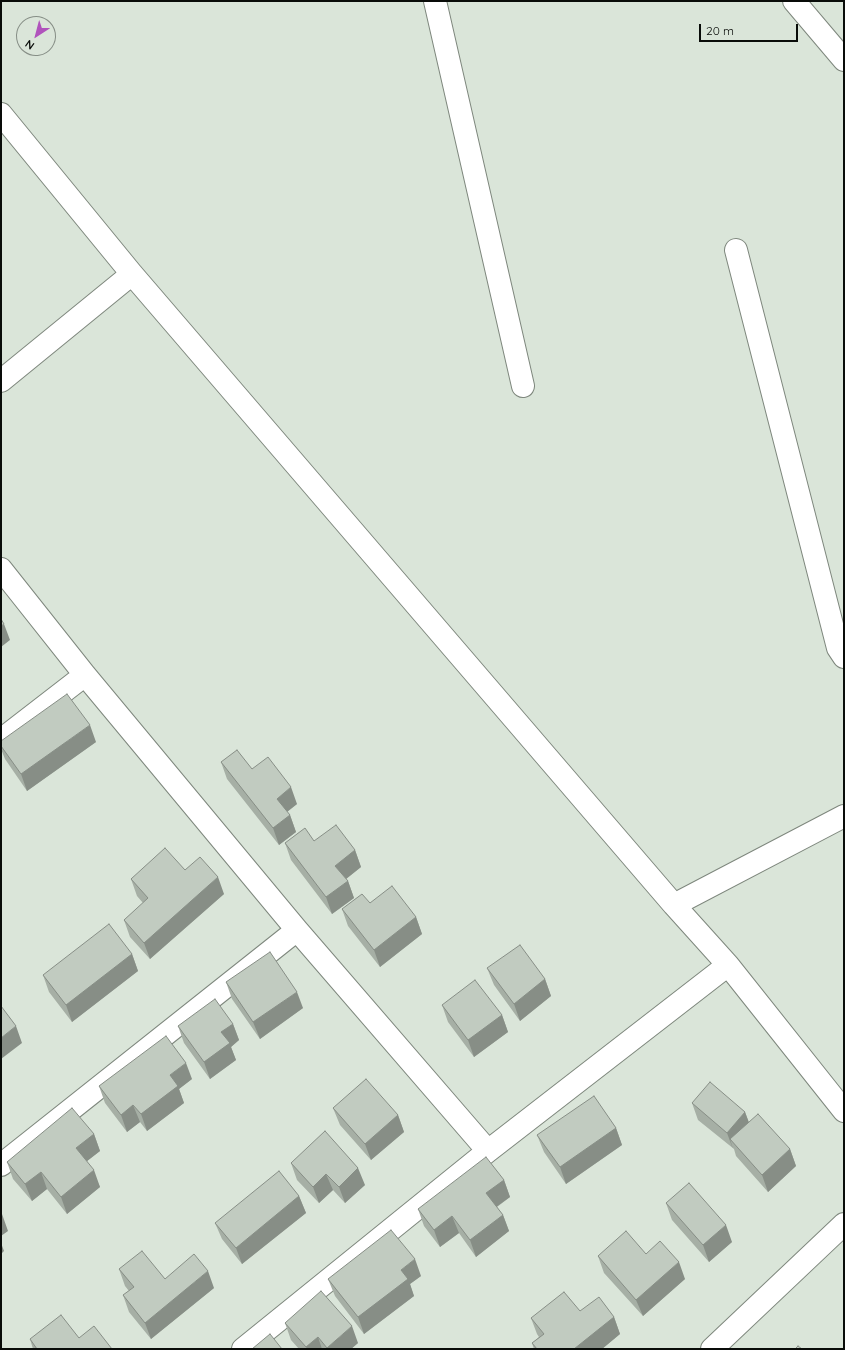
<!DOCTYPE html>
<html>
<head>
<meta charset="utf-8">
<style>
	body { margin:0 }
	#map { position:relative; width:845px; height:1350px; overflow:hidden; background:#dae5d9; font-family:Quicksand,sans-serif }
	canvas { display:block }
	.frame { position:absolute; inset:0; border:2px solid #090c09; pointer-events:none }
	.north { position:absolute; left:16px; top:16px; width:40px; height:40px; box-sizing:border-box; background:#dae5d9; border:1px solid #868e86; border-radius:50%; rotate:216deg; font-size:11px; font-weight:700; line-height:16px; text-align:center; color:#090c09 }
	.north::after { content:''; display:block; margin:auto; width:14px; height:18px; background:#b053bc; clip-path:polygon(50% 0,100% 100%,50% 72%,0 100%) }
	.scale { position:absolute; left:699px; top:24px; width:99px; height:18px; box-sizing:border-box; border:2px solid #090c09; border-top:0; padding-left:5px; font-size:12px; line-height:14px; white-space:nowrap; color:#090c09; -webkit-text-stroke:3px #dae5d9; paint-order:stroke }
</style>
</head>
<body>
<div id="map">
<canvas width="845" height="1350"></canvas>
<div class="frame"></div>
<div class="north">N</div>
<div class="scale">20 m</div>
</div>
<script>
const ctx = document.querySelector('canvas').getContext('2d');
ctx.lineJoin = 'round';
const poly = rows => new Path2D(rows.map(r => 'M' + r).join(''));
function trace(path, color, width, dash) { ctx.strokeStyle = color; ctx.lineWidth = width; ctx.lineCap = dash ? 'butt' : 'round'; ctx.setLineDash(dash || []); ctx.stroke(path); }
function fillPath(path, color) { ctx.fillStyle = color; ctx.fill(path, 'evenodd'); }
const minor = poly([
	[435,1,523,386],
	[794,1,844,60],
	[1,114,132,274,674,905,728,965,488,1151,243,1349],
	[736,250,838,648,844,657],
	[1,381,132,274],
	[1,569,85,675,297,930,488,1151],
	[1,740,85,675],
	[674,905,844,816],
	[728,965,844,1111],
	[1,1165,297,930],
	[712,1349,844,1224]
]);
trace(minor, '#7e877d', 24);
trace(minor, '#fff', 22);
fillPath(poly([
	[1,741,96,742,27,791,5,759,1,749],
	[221,762,252,769,297,804,287,812,290,815,296,832,279,845,227,779],
	[285,843,355,850,361,867,346,879,348,881,354,898,332,914,291,860],
	[185,870,224,894,150,959,130,937,124,920,143,903,137,896,131,879],
	[370,903,416,917,422,934,380,967,348,926,342,909],
	[132,954,138,971,72,1022,49,992,43,975],
	[487,968,545,979,551,996,520,1021,494,985],
	[226,982,303,1008,260,1039,232,999],
	[442,1005,502,1015,508,1032,474,1057,448,1022],
	[233,1024,239,1040,231,1047,236,1060,210,1079,184,1043,178,1026],
	[192,1079,179,1089,184,1103,147,1131,140,1122,127,1132,105,1103,99,1086],
	[692,1103,745,1112,749,1123,790,1149,796,1166,768,1192,736,1156,734,1149,698,1120],
	[333,1108,398,1115,404,1132,371,1160,340,1125],
	[616,1128,622,1145,566,1184,544,1152,537,1135],
	[94,1134,100,1151,87,1161,100,1187,67,1214,47,1189,32,1201,13,1179,7,1162],
	[291,1163,365,1185,345,1203,333,1190,319,1203,297,1180],
	[504,1180,510,1197,497,1207,503,1215,509,1231,476,1257,459,1233,440,1247,424,1226,418,1209],
	[299,1196,306,1213,242,1264,222,1239,215,1223],
	[666,1203,732,1242,709,1262,672,1220],
	[646,1254,685,1279,643,1316,604,1273,598,1256],
	[119,1269,165,1279,214,1288,151,1339,129,1312,123,1295,129,1291,125,1286],
	[421,1276,410,1284,414,1296,364,1334,335,1296,328,1279],
	[614,1317,620,1334,602,1349,534,1349,532,1343,539,1337,537,1334,531,1318],
	[285,1323,358,1343,351,1349,299,1349,291,1340],
	[79,1338,112,1349,33,1349,30,1339]
]), '#a6afa5');
fillPath(poly([
	[4,624,10,640,1,647,1,626],
	[90,725,96,742,27,791,21,774],
	[291,787,297,804,283,815,277,799],
	[290,815,296,832,279,845,273,828],
	[355,850,361,867,341,883,335,866],
	[218,877,224,894,150,959,144,943],
	[348,881,354,898,332,914,326,897],
	[416,917,422,934,380,967,374,950],
	[132,954,138,971,72,1022,66,1005],
	[545,979,551,996,520,1021,514,1004],
	[297,992,303,1008,260,1039,253,1022],
	[502,1015,508,1032,474,1057,468,1040],
	[233,1024,239,1040,231,1047,236,1060,210,1079,204,1062,221,1032],
	[16,1026,22,1043,1,1059,1,1038],
	[186,1063,192,1079,179,1089,184,1103,147,1131,141,1114,170,1075],
	[133,1105,140,1122,127,1132,121,1115],
	[745,1112,751,1128,730,1139,733,1149,727,1133],
	[398,1115,404,1132,371,1160,365,1144],
	[616,1128,622,1145,566,1184,560,1167],
	[94,1134,100,1151,82,1165,76,1148],
	[790,1149,796,1166,768,1192,762,1175],
	[358,1168,365,1185,345,1203,339,1187],
	[94,1170,100,1187,67,1214,61,1197],
	[41,1172,47,1189,32,1201,25,1184],
	[326,1174,333,1190,319,1203,313,1187],
	[504,1180,510,1197,492,1210,486,1193],
	[299,1196,306,1213,242,1264,236,1248],
	[2,1214,8,1231,1,1236,1,1215],
	[503,1215,509,1231,476,1257,470,1240],
	[452,1216,459,1233,440,1247,434,1230],
	[726,1225,732,1242,709,1262,703,1245],
	[1,1243,4,1251,1,1254],
	[415,1259,421,1276,410,1284,414,1296,364,1334,358,1317,401,1270],
	[679,1262,685,1279,643,1316,636,1300],
	[208,1271,214,1288,151,1339,145,1323],
	[614,1317,620,1334,602,1349,574,1349],
	[352,1326,358,1343,351,1349,327,1349,327,1348],
	[318,1337,322,1349,307,1349,306,1347]
]), '#878e86');
const building = poly([
	[1,619,4,624,1,626,1,619],
	[67,694,90,725,21,774,1,746,1,741,67,694],
	[237,750,252,769,268,757,291,787,277,799,290,815,273,828,221,762,237,750],
	[336,825,355,850,335,866,348,881,326,897,285,843,305,828,314,841,336,825],
	[165,848,185,870,200,857,218,877,144,943,124,920,148,898,131,879,165,848],
	[392,886,416,917,374,950,342,909,362,894,370,903,392,886],
	[109,924,132,954,66,1005,43,975,109,924],
	[520,945,545,979,514,1004,487,968,520,945],
	[270,952,297,992,253,1022,226,982,270,952],
	[475,980,502,1015,468,1040,442,1005,475,980],
	[215,999,233,1024,221,1032,230,1043,204,1062,178,1026,215,999],
	[1,1006,16,1026,1,1038,1,1006],
	[166,1036,186,1063,170,1075,178,1086,141,1114,133,1105,121,1115,99,1086,166,1036],
	[366,1079,398,1115,365,1144,333,1108,366,1079],
	[710,1082,745,1112,727,1133,692,1103,710,1082],
	[594,1096,616,1128,560,1167,537,1135,594,1096],
	[72,1108,94,1134,76,1148,94,1170,61,1197,41,1172,25,1184,7,1162,72,1108],
	[758,1114,790,1149,762,1175,730,1139,758,1114],
	[325,1131,358,1168,339,1187,326,1174,313,1187,291,1163,325,1131],
	[486,1157,504,1180,486,1193,503,1215,470,1240,452,1216,434,1230,418,1209,486,1157],
	[279,1171,299,1196,236,1248,215,1223,279,1171],
	[689,1183,726,1225,703,1245,666,1203,689,1183],
	[391,1230,415,1259,401,1270,408,1279,358,1317,328,1279,391,1230],
	[626,1231,646,1254,660,1241,679,1262,636,1300,598,1256,626,1231],
	[142,1251,165,1279,194,1254,208,1271,145,1323,123,1295,134,1287,119,1269,142,1251],
	[321,1291,352,1326,327,1348,318,1337,306,1347,285,1323,321,1291],
	[564,1292,580,1311,599,1297,614,1317,574,1349,537,1349,532,1343,544,1334,531,1318,564,1292],
	[61,1315,79,1338,94,1326,112,1349,37,1349,30,1339,61,1315],
	[270,1334,282,1349,252,1349,270,1334],
	[798,1346,802,1349,795,1349,798,1346]
]);
fillPath(building, '#c1cbc0');
trace(building, '#878e86', 1);
</script>
</body>
</html>
